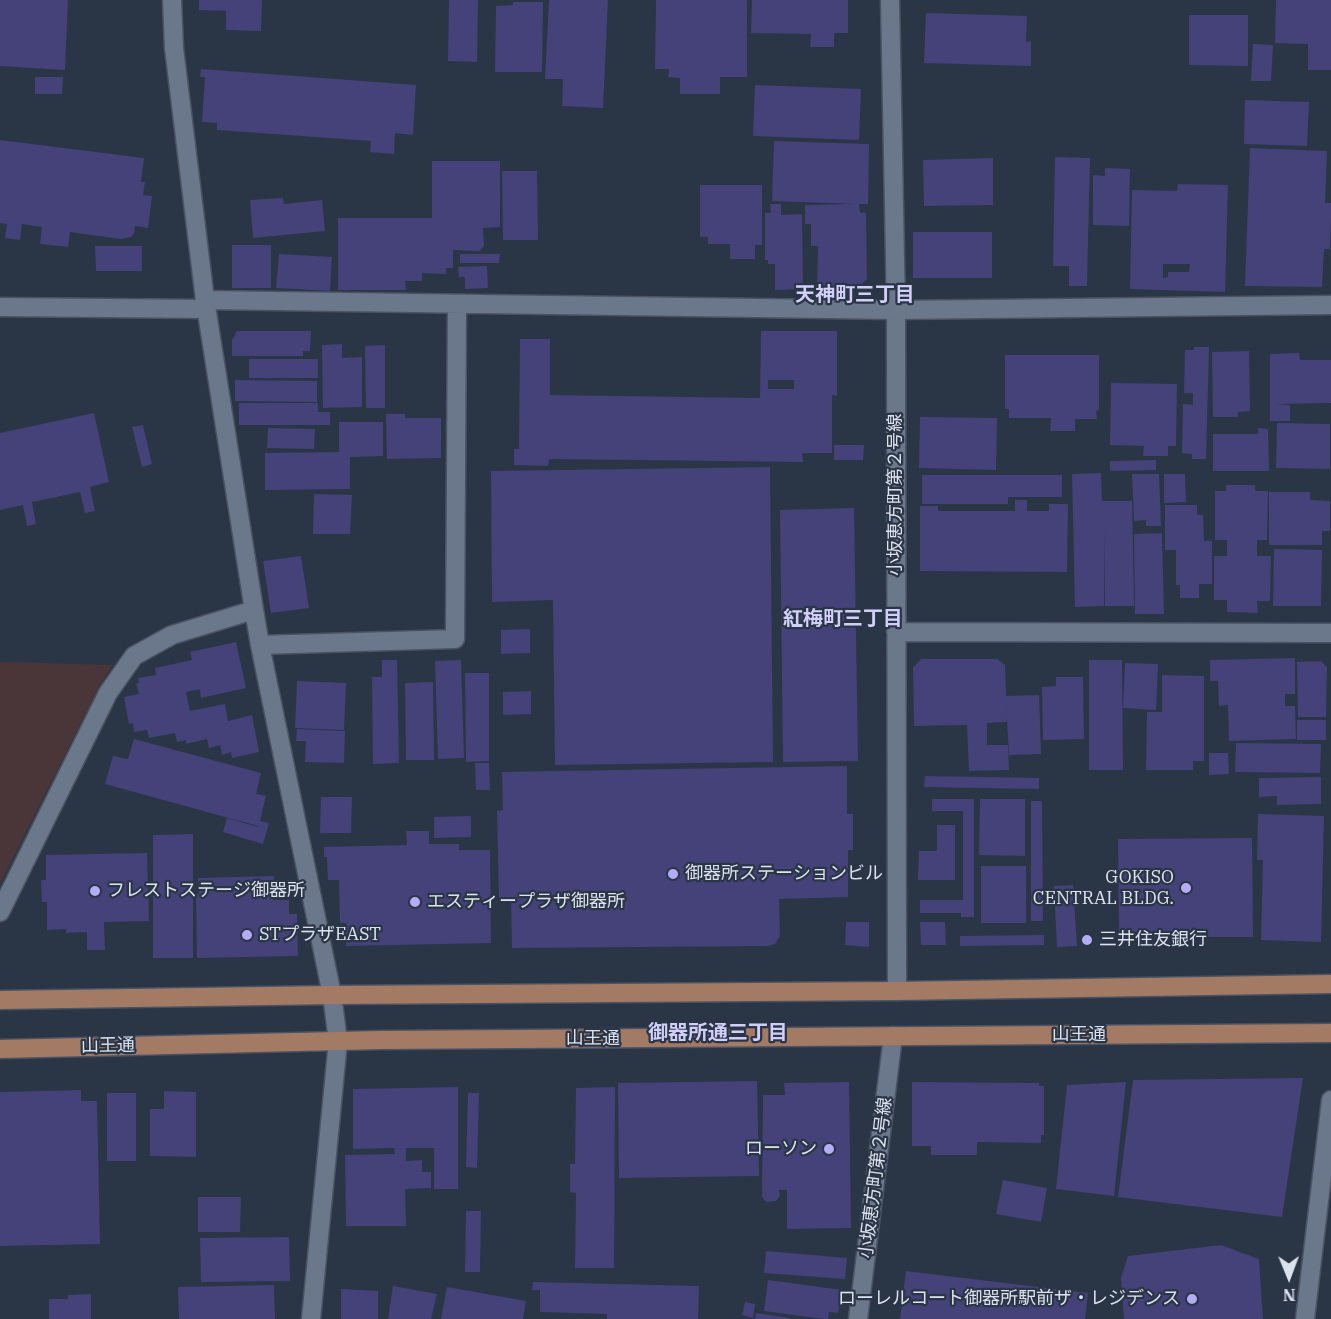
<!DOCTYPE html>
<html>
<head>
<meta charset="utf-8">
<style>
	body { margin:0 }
	#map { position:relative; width:1331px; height:1319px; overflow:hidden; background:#2a3546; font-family:"IBM Plex Serif",serif }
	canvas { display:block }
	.north { position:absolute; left:1259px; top:1247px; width:60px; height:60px; -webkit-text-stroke:4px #2a3546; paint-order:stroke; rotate:179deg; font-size:16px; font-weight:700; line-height:24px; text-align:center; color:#dce2ed }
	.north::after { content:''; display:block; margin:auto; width:21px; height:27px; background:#dce2ed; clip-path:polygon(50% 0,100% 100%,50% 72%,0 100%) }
</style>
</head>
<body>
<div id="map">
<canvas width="1331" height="1319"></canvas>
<div class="north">N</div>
</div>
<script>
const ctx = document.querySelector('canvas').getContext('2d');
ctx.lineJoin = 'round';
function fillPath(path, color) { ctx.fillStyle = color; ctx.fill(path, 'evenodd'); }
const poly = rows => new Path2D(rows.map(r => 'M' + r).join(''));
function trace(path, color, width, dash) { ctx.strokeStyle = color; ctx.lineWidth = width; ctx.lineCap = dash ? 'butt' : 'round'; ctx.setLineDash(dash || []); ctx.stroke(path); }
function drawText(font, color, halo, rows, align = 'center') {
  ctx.font = font + ' "IBM Plex Serif","Noto Sans JP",serif'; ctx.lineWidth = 4.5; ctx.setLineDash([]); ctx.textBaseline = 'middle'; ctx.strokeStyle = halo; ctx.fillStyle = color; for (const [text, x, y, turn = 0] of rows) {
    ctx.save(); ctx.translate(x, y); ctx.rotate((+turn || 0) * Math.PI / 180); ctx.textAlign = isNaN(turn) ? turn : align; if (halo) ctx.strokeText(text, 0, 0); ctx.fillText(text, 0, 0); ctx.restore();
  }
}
fillPath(poly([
	[0,662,113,665,101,683,0,884]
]), '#4a3639');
fillPath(poly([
	[0,0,68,0,65,70,0,66],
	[199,0,262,0,261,31,226,30,226,11,199,10],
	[449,0,478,0,477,62,448,61],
	[549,0,608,0,603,108,562,106,563,79,545,79],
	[656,0,747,0,747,77,720,77,720,94,680,94,680,78,668,77,669,69,655,69],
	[752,0,848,0,848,33,834,33,834,47,810,47,811,34,751,33],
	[1276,0,1331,0,1331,70,1308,70,1308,44,1275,43],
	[513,2,543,2,542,72,495,72,496,6,513,5],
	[926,13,1027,16,1026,42,1031,41,1031,66,924,63],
	[1189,15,1248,15,1248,66,1189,65],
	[1253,44,1273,45,1271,81,1251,81],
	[201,69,416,85,413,135,395,133,394,154,370,152,371,141,217,130,217,123,202,122,205,77,200,77],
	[35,77,63,77,62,94,35,94],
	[755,85,861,89,859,140,753,136],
	[1245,100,1309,102,1307,146,1244,144],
	[0,140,144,158,141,182,145,182,143,195,152,196,148,228,135,226,134,233,131,237,121,239,70,232,68,247,40,244,42,227,22,224,20,240,5,238,7,224,0,223],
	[774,141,869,144,868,204,859,204,860,213,866,213,867,279,857,288,817,287,818,246,811,246,811,224,805,224,805,205,856,204,772,201],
	[1250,148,1327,151,1325,203,1331,203,1331,218,1330,249,1324,249,1322,287,1245,286],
	[1055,157,1090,158,1087,286,1069,286,1069,266,1053,266],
	[993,158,993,205,924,206,923,160],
	[432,161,500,161,500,227,483,228,484,246,479,251,453,250,453,268,446,268,446,274,422,273,422,281,405,281,406,290,338,290,338,218,432,218],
	[1105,168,1130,169,1129,226,1093,225,1093,175,1105,176],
	[502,171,537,171,538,240,503,240],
	[1178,184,1228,185,1225,292,1130,289,1132,190,1177,191],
	[1163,264,1190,264,1189,272,1168,272,1168,277,1163,278],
	[700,185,762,185,762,245,755,245,755,259,730,259,730,244,708,244,708,237,700,237],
	[283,198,284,204,322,200,325,231,253,238,250,200],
	[770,204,781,204,781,215,802,214,803,289,775,290,775,264,768,264,768,260,765,260,765,213,771,213],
	[913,232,992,232,992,278,913,278],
	[232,245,271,245,271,288,232,288],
	[95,246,142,246,142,271,96,271],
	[279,254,332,257,330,291,276,288],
	[460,254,500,254,499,263,460,263],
	[487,266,488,288,465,289,465,277,459,277,458,267],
	[237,331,311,331,310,351,303,351,303,356,232,356,232,340],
	[761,331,837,331,837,396,832,395,832,453,802,453,803,462,549,459,548,466,514,465,514,449,519,449,520,339,550,339,550,395,760,398],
	[768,380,794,380,794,389,768,389],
	[342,344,342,358,362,357,362,407,323,408,322,345],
	[385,345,385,408,366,408,365,346],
	[1194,347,1209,347,1206,459,1192,459,1192,454,1182,453,1183,404,1193,405,1193,393,1184,393,1185,350,1194,350],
	[1249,351,1250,411,1238,412,1238,417,1213,417,1212,352],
	[1299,353,1300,360,1331,360,1331,403,1274,404,1290,405,1290,421,1270,421,1270,354],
	[1005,355,1099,355,1099,410,1096,411,1097,419,1075,419,1075,431,1050,431,1051,418,1009,418,1009,409,1005,409],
	[249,359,318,359,318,378,249,378],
	[235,380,317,381,317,402,235,401],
	[1111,383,1177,384,1176,446,1168,446,1168,456,1143,456,1144,446,1110,445],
	[239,403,318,403,318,412,330,412,330,425,239,425],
	[94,413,109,482,90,487,95,511,85,513,80,492,32,502,36,524,27,526,23,505,0,510,0,433],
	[386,414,405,414,405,418,441,418,441,458,387,459],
	[920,417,997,418,996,470,919,468],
	[339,422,383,422,383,456,350,457,350,489,265,490,265,453,339,452],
	[1277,423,1330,424,1330,469,1276,468],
	[143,425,152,464,142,467,132,427],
	[268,428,315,429,314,449,267,448],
	[1258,428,1268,429,1269,471,1213,471,1213,434,1258,434],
	[834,445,864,445,863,460,834,460],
	[1156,460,1156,470,1110,471,1110,461],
	[770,467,773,762,555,765,553,600,492,602,491,471],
	[1101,473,1102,501,1132,501,1134,606,1105,606,1104,530,1104,606,1075,607,1072,474],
	[1132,474,1159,474,1161,526,1146,526,1146,520,1134,521],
	[1164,474,1185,474,1186,502,1164,503],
	[922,475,1062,475,1062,497,1008,497,1008,504,922,504],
	[1226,485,1255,485,1255,491,1268,491,1267,540,1257,540,1257,556,1271,556,1270,601,1257,601,1258,613,1227,612,1227,600,1214,600,1214,556,1227,556,1227,540,1215,540,1215,491,1226,491],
	[1269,492,1310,492,1310,500,1330,501,1330,531,1322,531,1322,545,1269,545],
	[314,494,352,495,350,534,313,534],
	[1015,500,1027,500,1027,511,1049,511,1049,504,1068,504,1067,572,920,571,920,506,938,506,938,511,1015,511],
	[1165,505,1197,505,1197,515,1203,515,1204,541,1212,541,1212,584,1199,584,1199,598,1180,598,1180,585,1176,585,1176,550,1165,550],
	[854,508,858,761,783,762,780,510],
	[1162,533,1164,614,1135,614,1134,534],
	[1274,549,1322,550,1321,606,1273,606],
	[301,556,309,608,271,613,263,561],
	[530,629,530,653,501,654,501,630],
	[236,642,246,688,201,698,200,689,186,692,190,711,225,704,228,721,252,715,259,752,232,758,231,752,222,755,220,745,209,748,207,739,186,744,186,740,177,742,175,733,149,738,147,730,134,732,133,723,129,724,124,697,139,694,136,683,139,683,138,678,156,675,155,668,192,660,190,652],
	[1295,658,1295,694,1285,694,1285,706,1295,706,1296,739,1229,741,1228,705,1219,706,1218,681,1210,681,1210,660],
	[921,659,997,659,1005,665,1006,696,1039,695,1041,754,1009,755,1006,701,1007,722,987,723,987,745,1008,745,1009,770,969,771,967,725,914,726,913,668],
	[382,660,397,660,399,763,373,764,372,677,382,677],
	[461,660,464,758,438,759,435,661],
	[1089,660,1122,660,1123,770,1089,770],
	[1321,661,1327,667,1326,717,1298,717,1297,662],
	[1125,663,1158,664,1156,710,1123,708],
	[465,673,489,673,489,761,466,762],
	[1162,675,1204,676,1204,761,1193,761,1193,770,1146,770,1147,712,1162,712],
	[1056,677,1083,677,1084,739,1043,740,1042,687,1056,686],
	[297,681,346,683,344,730,295,728],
	[433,682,434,760,406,760,405,683],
	[531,691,531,714,503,715,503,692],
	[1297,720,1326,720,1326,740,1297,740],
	[297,729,345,731,344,763,305,762,306,741,296,741],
	[134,739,261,773,256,794,266,796,260,821,269,823,263,844,223,832,227,818,258,827,258,826,105,784,113,756,128,759],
	[1236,743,1321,744,1320,773,1235,772],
	[1209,753,1228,753,1229,774,1209,775],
	[475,763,489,763,490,790,476,790],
	[847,766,847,814,853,814,853,850,848,850,848,897,779,899,780,936,775,944,768,946,512,948,511,899,499,899,497,811,503,810,502,772],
	[925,776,1039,778,1039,789,924,787],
	[1321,777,1321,804,1277,805,1277,796,1259,797,1259,778],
	[321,797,352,797,351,833,320,833],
	[932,799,974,799,974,917,961,917,961,913,920,913,920,900,963,900,963,811,932,811],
	[980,799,1025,799,1025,856,979,855],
	[1031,801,1042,801,1043,921,1031,921],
	[1258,814,1324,816,1321,942,1261,940,1263,860,1257,860],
	[471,816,471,837,434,838,434,817],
	[937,825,955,825,955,880,918,880,919,851,937,851],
	[406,831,429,831,429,844,459,844,459,850,490,850,491,943,346,946,346,923,340,923,339,880,328,880,327,857,324,857,324,847,407,845],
	[193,834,193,958,153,958,153,835],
	[1252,838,1253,937,1119,937,1118,839],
	[147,853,149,921,104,922,105,950,87,950,87,932,66,933,66,929,47,930,47,902,42,902,41,880,46,880,46,855],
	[981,866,1026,866,1026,923,981,923],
	[274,876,273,900,289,900,289,914,297,914,298,956,197,958,196,894,199,894,198,878],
	[1073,885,1077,946,1057,947,1054,886],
	[846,922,869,922,869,947,845,945],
	[920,922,945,922,946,945,921,945],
	[1044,935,1044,945,960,946,960,936],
	[1303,1078,1282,1217,1118,1197,1133,1080],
	[757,1081,759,1176,619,1178,618,1083],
	[849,1082,851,1228,787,1229,787,1190,779,1190,780,1196,776,1201,767,1202,764,1200,762,1196,763,1095,785,1095,784,1083],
	[912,1082,1039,1083,1039,1086,1044,1086,1044,1135,1041,1135,1041,1143,977,1142,977,1155,931,1155,931,1146,912,1146],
	[1126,1082,1114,1196,1056,1189,1067,1085],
	[458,1087,458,1189,434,1189,434,1148,406,1148,406,1161,422,1160,422,1172,431,1172,431,1188,405,1189,406,1226,346,1226,345,1155,395,1154,394,1148,353,1149,353,1089],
	[615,1087,614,1268,575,1268,576,1193,570,1192,570,1164,575,1164,576,1088],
	[81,1090,81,1101,97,1101,100,1244,0,1246,0,1092],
	[164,1091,196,1092,196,1157,150,1156,150,1109,164,1109],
	[107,1093,136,1093,136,1161,107,1161],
	[468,1093,479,1093,477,1168,466,1167],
	[1003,1180,1047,1188,1041,1222,996,1214],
	[198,1197,241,1197,240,1232,198,1232],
	[466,1211,481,1211,480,1272,465,1272],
	[289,1237,290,1281,201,1282,200,1238],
	[1221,1245,1259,1259,1263,1319,1124,1319,1121,1278,1128,1256],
	[766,1251,847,1258,845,1279,764,1273],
	[906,1271,1088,1293,1085,1319,900,1319],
	[768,1280,842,1290,838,1313,829,1312,828,1319,823,1319,764,1311],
	[533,1282,699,1286,698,1319,607,1319,607,1314,540,1312,540,1290,532,1290],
	[274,1285,275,1319,179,1319,178,1287],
	[393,1286,437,1294,431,1319,388,1319],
	[447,1287,526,1301,523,1319,441,1319],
	[341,1289,378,1291,378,1319,341,1319],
	[91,1294,91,1319,49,1319,49,1299,68,1299,68,1295],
	[745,1302,755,1304,753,1318,742,1315],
	[756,1313,790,1318,790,1319,755,1319]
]), '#444279');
const minor = poly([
	[172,0,174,48,205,300,254,610,260,645,332,995,338,1041,311,1319],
	[890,0,896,310,897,991],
	[205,300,896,310,1331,305],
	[0,307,207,309],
	[896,632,1331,633],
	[260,645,455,639,457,304],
	[0,912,108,693,134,656,172,635,254,610],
	[858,1319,893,1036],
	[1305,1319,1331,1100]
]);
const major = poly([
	[0,1000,332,995,897,991,1331,984],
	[0,1049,381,1040,1331,1033]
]);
trace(minor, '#4b5362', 21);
trace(major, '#4b5362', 21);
trace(minor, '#6b778a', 18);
trace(major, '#a37b64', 18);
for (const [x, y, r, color] of [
	[673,874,6,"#b5acf8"],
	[1186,888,6,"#b5acf8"],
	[95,891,6,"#b5acf8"],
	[415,902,6,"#b5acf8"],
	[247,935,6,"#b5acf8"],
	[1087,940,6,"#b5acf8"],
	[829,1149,6,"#b5acf8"],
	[1192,1299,6,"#b5acf8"]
]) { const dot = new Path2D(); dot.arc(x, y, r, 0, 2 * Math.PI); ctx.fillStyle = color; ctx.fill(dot); trace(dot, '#2a3546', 2); }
drawText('18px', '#dce2ed', '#2a3546', [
	["小坂恵方町第２号線",896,495,-90],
	["山王通",1079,1035],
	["山王通",593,1039],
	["山王通",108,1046,-1],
	["小坂恵方町第２号線",876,1178,-83]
]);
drawText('18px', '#dce2ed', '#2a3546', [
	["御器所ステーションビル",685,874],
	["GOKISO",1174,878,"right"],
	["CENTRAL BLDG.",1174,899,"right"],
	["フレストステージ御器所",107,891],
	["エスティープラザ御器所",427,902],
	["STプラザEAST",259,935],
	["三井住友銀行",1099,940],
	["ローソン",817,1149,"right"],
	["ローレルコート御器所駅前ザ・レジデンス",1180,1299,"right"]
], 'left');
drawText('bold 20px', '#d2cefa', '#2a3546', [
	["天神町三丁目",855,295],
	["紅梅町三丁目",843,619],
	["御器所通三丁目",718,1033]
]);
</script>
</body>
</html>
